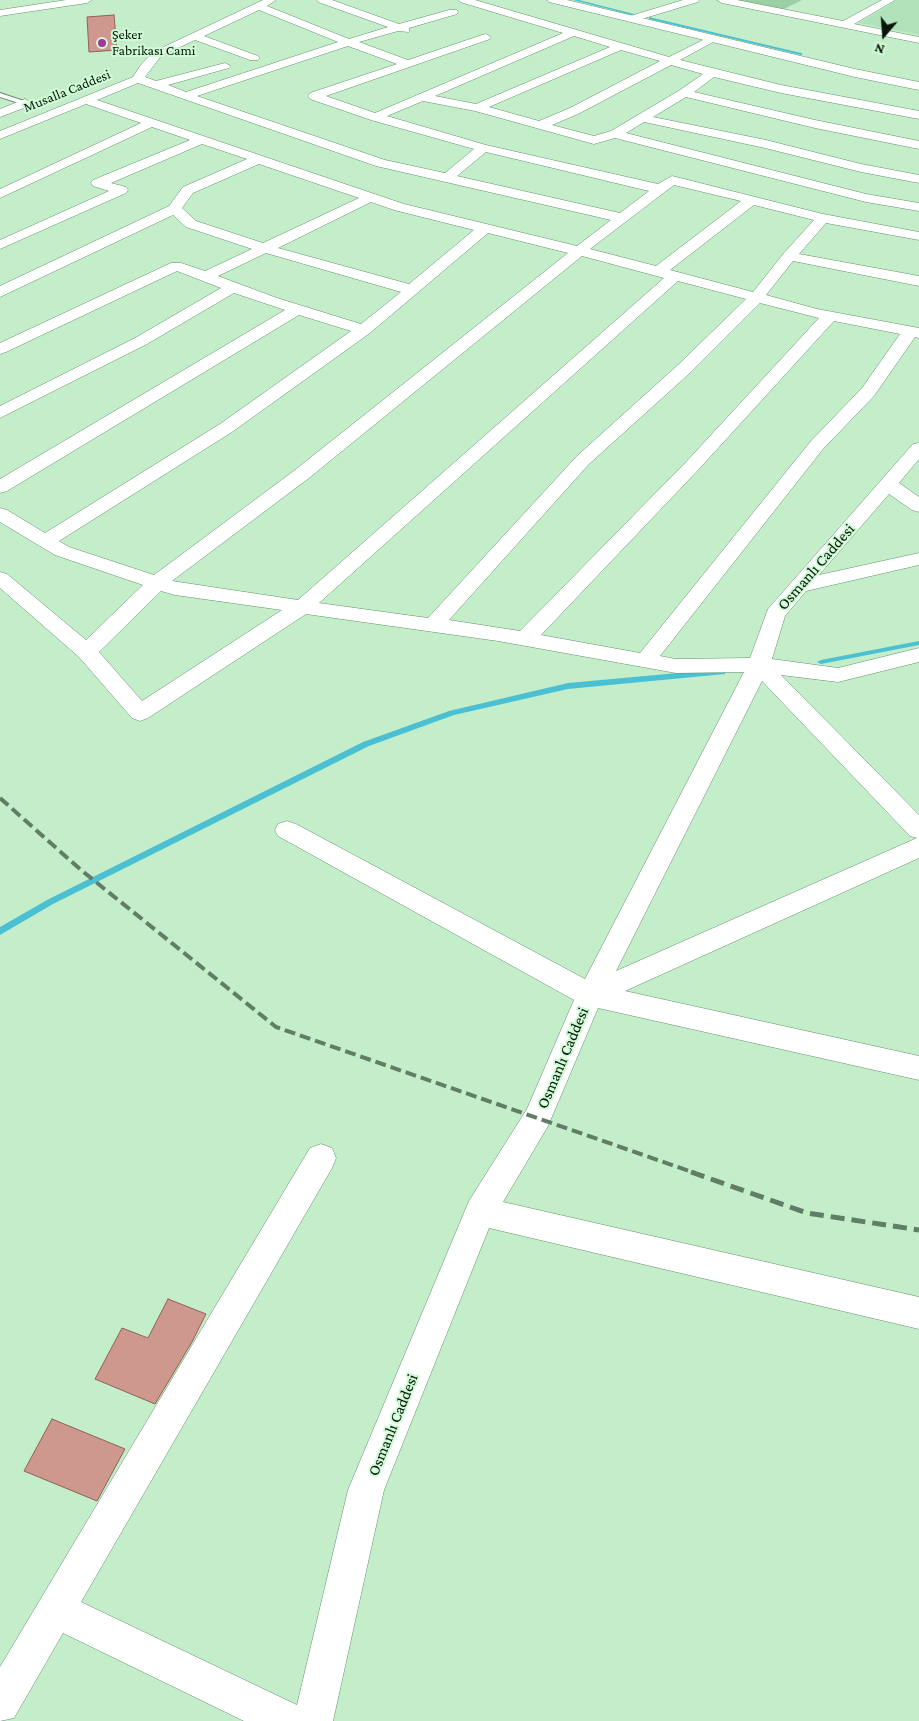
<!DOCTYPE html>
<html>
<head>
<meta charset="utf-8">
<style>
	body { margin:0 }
	#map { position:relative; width:919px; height:1721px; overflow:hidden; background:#c3eec9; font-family:"Crimson Pro",serif }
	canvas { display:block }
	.north { position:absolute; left:859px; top:10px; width:50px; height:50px; -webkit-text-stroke:4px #d0fbd6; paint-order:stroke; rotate:198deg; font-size:14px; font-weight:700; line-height:20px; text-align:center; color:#061609 }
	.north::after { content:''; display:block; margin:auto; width:18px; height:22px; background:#061609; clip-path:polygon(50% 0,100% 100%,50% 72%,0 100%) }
</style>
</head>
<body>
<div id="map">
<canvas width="919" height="1721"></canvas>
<div class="north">N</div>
</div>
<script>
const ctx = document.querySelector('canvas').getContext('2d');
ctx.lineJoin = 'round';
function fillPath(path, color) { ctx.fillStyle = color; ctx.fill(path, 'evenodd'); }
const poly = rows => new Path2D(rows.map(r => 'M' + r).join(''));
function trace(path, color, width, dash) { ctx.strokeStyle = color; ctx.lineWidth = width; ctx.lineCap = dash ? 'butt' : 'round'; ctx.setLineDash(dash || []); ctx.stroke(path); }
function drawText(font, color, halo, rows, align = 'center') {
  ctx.font = font + ' "Crimson Pro",serif'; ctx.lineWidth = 4; ctx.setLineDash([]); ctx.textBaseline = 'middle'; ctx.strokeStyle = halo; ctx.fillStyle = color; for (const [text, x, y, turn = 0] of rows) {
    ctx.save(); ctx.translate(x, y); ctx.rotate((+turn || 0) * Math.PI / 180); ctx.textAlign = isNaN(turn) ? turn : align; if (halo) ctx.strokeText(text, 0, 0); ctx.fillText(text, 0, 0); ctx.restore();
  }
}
fillPath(poly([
	[897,0,919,0,919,35,859,23]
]), '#b1e2b9');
fillPath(poly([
	[723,0,802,0,780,11]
]), '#9ad0a4');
fillPath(poly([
	[573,0,579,0,634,14,632,15,573,0],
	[649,17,801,53,803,54,801,55,649,19,649,17],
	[919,641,919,645,821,664,817,662,821,660,919,641],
	[722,669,726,672,725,674,568,689,454,715,369,746,53,904,0,935,0,927,47,900,363,742,449,711,568,683,722,669]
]), '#4bc0d3');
const building = poly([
	[114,15,117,50,89,52,87,17,114,15],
	[168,1299,206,1314,192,1342,155,1404,95,1379,122,1328,148,1338,168,1299],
	[52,1419,125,1449,97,1501,24,1471,52,1419]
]);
fillPath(building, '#ce988f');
trace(building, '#905f57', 1);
const service = poly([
	[0,93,27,102,28,103,25,105,0,97,0,93]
]);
const minor = poly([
	[66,0,92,0,87,3,0,16,0,10,66,0],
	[263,0,276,0,267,6,349,39,388,27,318,2,317,0,332,0,399,24,449,10,457,10,458,12,457,14,409,28,409,32,398,31,359,42,408,60,482,35,486,34,491,37,490,39,326,96,375,113,563,33,460,2,459,0,475,0,669,57,711,36,715,37,717,39,715,41,680,60,781,85,919,111,919,119,781,93,714,77,694,92,815,120,919,141,919,149,815,128,686,97,653,117,766,140,861,164,919,175,919,183,861,172,765,148,644,122,626,133,866,194,919,203,919,211,866,202,615,138,594,144,475,111,423,101,387,116,486,145,658,184,672,176,823,214,919,232,919,240,826,223,799,254,919,276,919,286,793,261,766,295,817,309,919,328,919,338,915,337,874,396,823,449,660,656,676,659,750,658,768,609,913,444,919,443,919,459,899,483,919,497,919,512,912,510,889,494,819,575,919,553,919,565,806,591,785,616,772,659,838,668,919,648,919,662,838,682,781,675,919,815,919,858,625,991,919,1056,919,1080,598,1008,548,1126,503,1202,919,1297,919,1329,489,1228,384,1490,333,1721,244,1721,63,1633,14,1718,0,1721,0,1667,310,1148,321,1144,332,1148,336,1158,332,1168,81,1602,297,1705,348,1490,469,1201,527,1109,574,1000,278,836,275,830,278,824,287,821,296,824,585,979,744,672,676,673,498,641,306,614,148,718,140,721,132,718,79,657,0,588,0,572,7,574,86,640,143,585,55,555,0,522,0,508,7,510,45,533,220,424,351,331,299,315,7,491,0,493,0,479,285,310,234,293,147,344,0,418,0,406,135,338,221,288,177,271,6,352,0,354,0,343,171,263,181,263,205,271,252,249,186,227,173,215,0,297,0,286,169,206,183,187,247,159,202,144,111,183,126,187,128,190,126,193,0,249,0,240,109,191,93,186,91,183,93,180,190,140,152,127,0,198,0,189,141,123,86,104,0,139,0,131,133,77,140,66,153,52,263,0],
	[259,10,338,42,186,92,168,85,229,68,231,66,225,63,156,81,145,77,161,56,195,40,250,60,258,60,260,58,258,56,204,36,259,10],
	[574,36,610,47,476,104,435,96,574,36],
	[348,46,397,64,310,93,308,96,310,99,371,120,474,149,445,173,385,160,197,96,348,46],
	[621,50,660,61,570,108,539,121,489,107,621,50],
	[671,65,703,74,680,90,611,131,594,136,552,125,578,114,671,65],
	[138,83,376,166,611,220,577,246,404,204,97,100,138,83],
	[486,152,649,191,620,213,457,176,486,152],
	[259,164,359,198,263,243,196,221,182,208,193,193,259,164],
	[674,185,741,201,656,266,590,249,674,185],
	[371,202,394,210,474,230,409,284,278,248,371,202],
	[754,205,814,220,784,253,753,292,670,270,754,205],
	[488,233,568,253,295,470,154,575,69,547,59,541,232,432,370,333,488,233],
	[266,253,401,292,361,324,277,298,218,276,266,253],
	[582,256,664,278,298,600,172,581,309,478,582,256],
	[678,281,746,299,679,364,577,456,428,618,319,603,678,281],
	[760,303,819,318,687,461,520,631,449,620,589,464,691,372,760,303],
	[834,321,900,334,862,388,811,441,640,653,541,635,699,469,834,321],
	[161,591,175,595,282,610,142,701,99,652,161,591],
	[762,681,910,836,917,838,616,971,762,681],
	[683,0,699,0,698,2,635,21,631,22,626,19,627,17,683,0],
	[717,0,737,0,843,21,882,0,895,0,854,24,919,37,919,43,722,3,717,0],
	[25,99,31,103,29,106,0,117,0,109,25,99]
]);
const tertiary = poly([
	[547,0,567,0,855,69,919,82,919,90,855,77,549,2,547,0]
]);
trace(service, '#668e6d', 2);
trace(minor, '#668e6d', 1);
trace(tertiary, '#668e6d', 1);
fillPath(service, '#fff');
fillPath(minor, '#fff');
fillPath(tertiary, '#fff');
trace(poly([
	[0,798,81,870,276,1027,695,1173]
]), '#607d65', 4, [11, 5]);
trace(poly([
	[691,1172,807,1213,919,1230]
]), '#607d65', 5, [14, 7]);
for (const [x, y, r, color] of [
	[102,43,5,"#9f389b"]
]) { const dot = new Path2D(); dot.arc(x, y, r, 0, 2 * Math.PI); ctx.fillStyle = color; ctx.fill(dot); trace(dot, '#d0fbd6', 2); }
drawText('14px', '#061609', '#d0fbd6', [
	["Şeker",112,35],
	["Fabrikası Cami",112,51]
], 'left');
drawText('14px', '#061609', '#d0fbd6', [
	["Musalla Caddesi",67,91,-22]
]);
drawText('16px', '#061609', '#d0fbd6', [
	["Osmanlı Caddesi",816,567,-49],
	["Osmanlı Caddesi",563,1058,-67],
	["Osmanlı Caddesi",393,1425,-68]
]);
</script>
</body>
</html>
